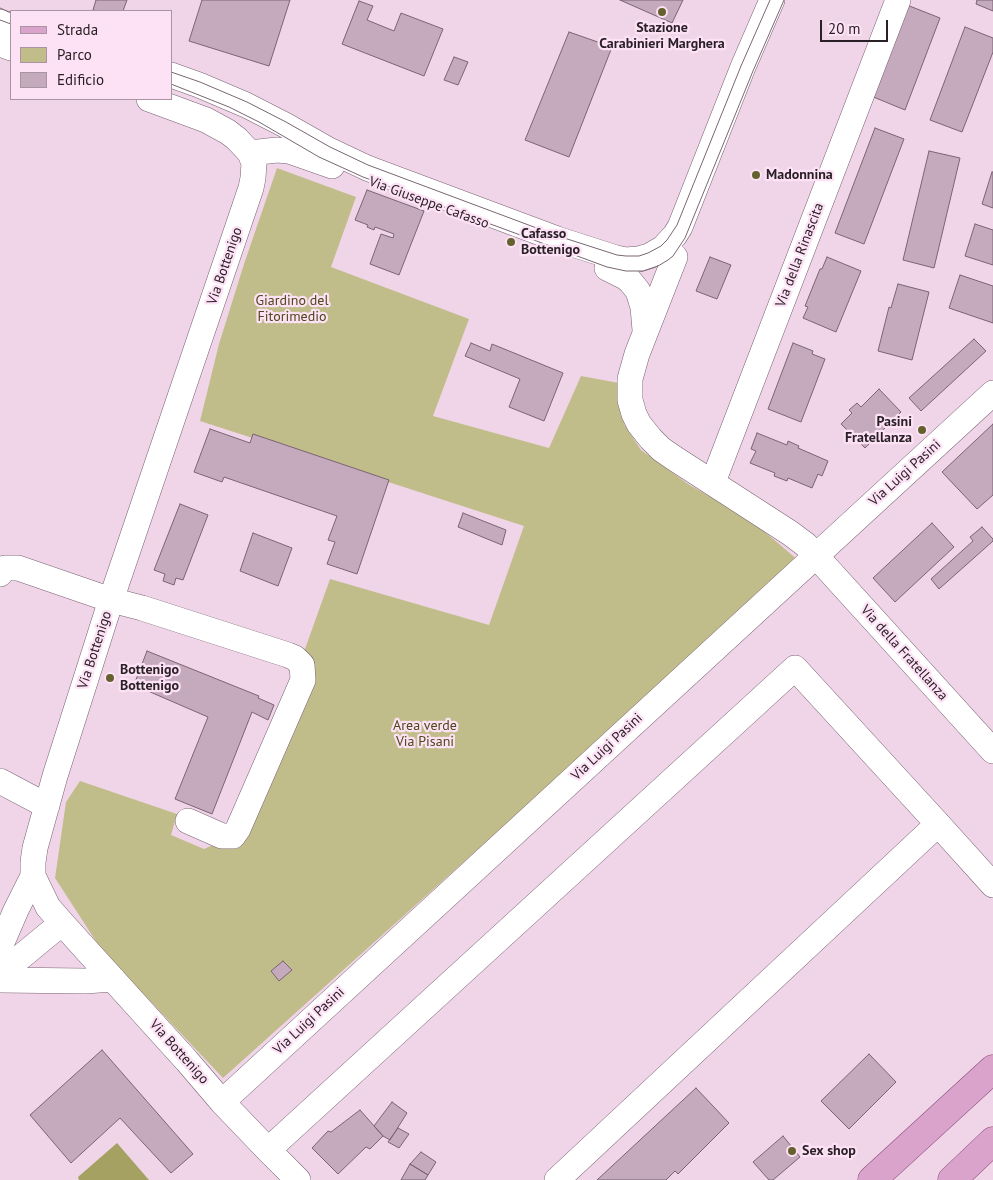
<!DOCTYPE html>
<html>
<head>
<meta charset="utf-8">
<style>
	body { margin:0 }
	#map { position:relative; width:993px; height:1180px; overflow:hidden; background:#f0d5e8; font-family:"PT Sans",sans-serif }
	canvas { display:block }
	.legend { position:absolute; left:10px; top:10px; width:162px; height:90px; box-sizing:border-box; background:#fde2f5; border:1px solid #a994a3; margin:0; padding:6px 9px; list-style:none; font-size:15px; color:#2a2027 }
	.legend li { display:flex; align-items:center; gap:10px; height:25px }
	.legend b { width:25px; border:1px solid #a994a3 }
	.scale { position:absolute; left:820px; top:20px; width:68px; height:22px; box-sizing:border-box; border:2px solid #2a2027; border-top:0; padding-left:6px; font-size:15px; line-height:18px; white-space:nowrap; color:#2a2027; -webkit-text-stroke:4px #fde2f5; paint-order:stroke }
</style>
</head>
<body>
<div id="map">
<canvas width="993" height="1180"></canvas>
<ul class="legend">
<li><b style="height:6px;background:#d9a3cb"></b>Strada</li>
<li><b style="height:14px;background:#c1bd8a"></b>Parco</li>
<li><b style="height:14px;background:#c4aabc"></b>Edificio</li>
</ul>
<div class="scale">20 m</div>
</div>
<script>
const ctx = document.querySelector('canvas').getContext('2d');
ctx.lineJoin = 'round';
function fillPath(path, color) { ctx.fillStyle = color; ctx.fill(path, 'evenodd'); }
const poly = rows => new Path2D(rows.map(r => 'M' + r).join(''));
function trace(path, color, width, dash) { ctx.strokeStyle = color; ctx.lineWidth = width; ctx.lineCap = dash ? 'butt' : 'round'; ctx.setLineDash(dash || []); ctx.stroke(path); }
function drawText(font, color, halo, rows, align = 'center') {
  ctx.font = font + ' "PT Sans",sans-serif'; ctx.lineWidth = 4.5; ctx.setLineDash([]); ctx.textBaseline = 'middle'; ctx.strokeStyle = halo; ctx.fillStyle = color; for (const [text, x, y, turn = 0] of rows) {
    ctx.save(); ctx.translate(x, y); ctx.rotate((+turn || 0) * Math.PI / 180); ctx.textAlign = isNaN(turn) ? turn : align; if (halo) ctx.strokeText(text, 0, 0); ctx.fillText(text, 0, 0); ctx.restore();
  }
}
fillPath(poly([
	[277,168,356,197,331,267,469,319,433,416,549,448,581,376,619,383,624,424,641,450,688,484,752,521,799,561,223,1078,101,949,55,878,66,802,80,781,177,814,171,835,204,849,222,841,308,697,305,649,330,579,489,625,524,526,200,421,219,344,244,264]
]), '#c1bd8a');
fillPath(poly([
	[117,1143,149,1180,79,1180,78,1177]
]), '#a5a163');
const building = poly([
	[96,0,127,0,123,11,98,11,93,10,96,0],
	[202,0,290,0,269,66,189,41,202,0],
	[620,0,683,0,672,23,620,0],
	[977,0,993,0,993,11,976,4,977,0],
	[359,1,373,6,367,20,394,31,401,13,443,29,424,76,342,44,359,1],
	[907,5,940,18,905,110,871,96,907,5],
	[965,27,993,38,993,52,962,132,930,120,965,27],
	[569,32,612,47,569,157,525,140,569,32],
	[454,57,468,62,458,85,444,80,454,57],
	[875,128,904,139,864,244,835,233,875,128],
	[929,151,960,158,934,268,903,260,929,151],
	[992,172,993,172,993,208,982,204,992,172],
	[367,190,424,211,399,275,370,264,381,234,393,238,394,234,375,227,374,230,367,227,368,225,355,220,367,190],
	[975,224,993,230,993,265,965,256,975,224],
	[710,257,731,265,717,299,696,291,710,257],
	[827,257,861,271,836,332,803,318,808,307,805,306,820,269,822,269,827,257],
	[960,275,993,286,993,323,949,308,960,275],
	[898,284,929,292,912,360,878,351,889,307,891,308,898,284],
	[974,339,986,351,921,411,909,398,974,339],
	[471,343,490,351,492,344,563,373,544,421,509,407,520,379,465,356,471,343],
	[793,343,813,351,812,354,825,359,801,422,768,409,793,343],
	[879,389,901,412,865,448,841,424,852,413,849,410,857,403,861,407,879,389],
	[993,424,993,495,977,509,942,472,993,424],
	[210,429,250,443,253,434,389,480,357,574,327,564,335,542,328,540,337,516,224,477,222,482,194,472,210,429],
	[757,433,787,445,788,441,799,446,798,448,828,461,822,476,818,474,812,488,788,478,787,481,774,476,775,473,750,463,756,451,751,449,757,433],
	[180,504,208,515,183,580,176,578,174,585,163,581,165,574,154,570,180,504],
	[463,513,506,530,502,545,458,527,463,513],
	[932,523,954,547,895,602,873,578,932,523],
	[982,527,993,539,993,541,939,589,931,579,973,541,970,537,982,527],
	[253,533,292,548,278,586,240,571,253,533],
	[147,651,259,696,258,698,274,705,268,720,252,712,212,814,175,799,208,717,134,685,147,651],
	[283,961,292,970,279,981,271,971,283,961],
	[102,1050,193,1154,171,1173,120,1118,71,1163,30,1115,102,1050],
	[869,1054,896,1082,849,1129,821,1101,869,1054],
	[696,1088,729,1123,678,1174,675,1171,666,1180,597,1180,696,1088],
	[392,1102,407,1113,390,1140,383,1136,374,1126,392,1102],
	[360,1110,383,1136,370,1149,366,1147,338,1174,312,1148,328,1131,331,1132,360,1110],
	[398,1128,409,1134,399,1148,388,1142,398,1128],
	[783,1136,800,1157,773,1180,769,1180,753,1162,783,1136],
	[421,1152,436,1162,428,1175,410,1164,421,1152],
	[410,1164,428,1175,425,1180,401,1180,410,1164]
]);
fillPath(building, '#c4aabc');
trace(building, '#7b6374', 1);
const minor = poly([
	[0,22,11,26],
	[0,44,11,48],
	[171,75,199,85,246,105,285,125,329,150,367,168,557,239,616,258,625,260,639,259,649,256,663,248,675,235,680,227,743,67,772,0],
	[149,99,206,120,228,132,237,139,250,153,254,163,253,178,251,188,111,600,55,776,35,848,33,862,33,876,48,907,62,923,187,1061,222,1102,268,1150,298,1180],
	[250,153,277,150,289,151,332,166],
	[675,257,637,354,630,379,630,400,634,414,639,424,651,439,661,449,674,458,790,533,806,545,993,751],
	[607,268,625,277,630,281,638,291,643,307,645,330],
	[713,482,898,0],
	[0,574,5,568,18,568,111,600,142,608,288,655,295,658,302,665,303,680,238,829,233,836,222,836,188,821],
	[0,781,47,806],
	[0,947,16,910,33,876],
	[0,974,62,923],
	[0,980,85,981,113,979],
	[222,1102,993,393],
	[268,1150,795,668,938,824,993,885],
	[557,1180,938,824]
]);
const major = poly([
	[872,1180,993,1069],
	[952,1180,993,1141]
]);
trace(minor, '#796272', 26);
trace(major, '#8c4d7c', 29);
trace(minor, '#fff', 25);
trace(major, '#d9a3cb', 28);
trace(poly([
	[0,8,11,13],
	[0,20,11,24],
	[171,72,200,82,247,102,286,122,330,147,368,165,558,236,617,255,626,256,639,256,648,253,661,246,667,240,677,225,741,66,770,0],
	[171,84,229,107,259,122,319,157,363,177,607,267,626,271,643,271,658,266,668,260,673,256,685,238,753,71,784,0]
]), '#786773', 1);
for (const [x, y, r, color] of [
	[662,12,5,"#65612e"],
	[756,175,5,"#65612e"],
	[511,242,5,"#65612e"],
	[922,430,5,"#65612e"],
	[110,678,5,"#65612e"],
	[792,1151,5,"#65612e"]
]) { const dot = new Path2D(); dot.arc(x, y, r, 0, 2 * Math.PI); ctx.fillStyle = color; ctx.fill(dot); trace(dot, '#fde2f5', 2); }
drawText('bold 14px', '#2a2027', '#fde2f5', [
	["Stazione",662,28,"center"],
	["Carabinieri Marghera",662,44,"center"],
	["Madonnina",766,175],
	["Cafasso",521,234],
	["Bottenigo",521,250],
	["Pasini",912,422,"right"],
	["Fratellanza",912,438,"right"],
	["Bottenigo",120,670],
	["Bottenigo",120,686],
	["Sex shop",802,1151]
], 'left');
drawText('14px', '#2a2027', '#fde2f5', [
	["Via Giuseppe Cafasso",429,203,20],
	["Via della Rinascita",800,255,-69],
	["Via Bottenigo",225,266,-71],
	["Via Luigi Pasini",905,473,-42],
	["Via Bottenigo",95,650,-72],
	["Via della Fratellanza",904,653,48],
	["Via Luigi Pasini",607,747,-43],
	["Via Luigi Pasini",309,1021,-43],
	["Via Bottenigo",179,1052,48]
]);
drawText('14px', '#4c4818', '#fde2f5', [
	["Giardino del",292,301],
	["Fitorimedio",292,317],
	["Area verde",425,726],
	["Via Pisani",425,742]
]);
</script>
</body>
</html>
